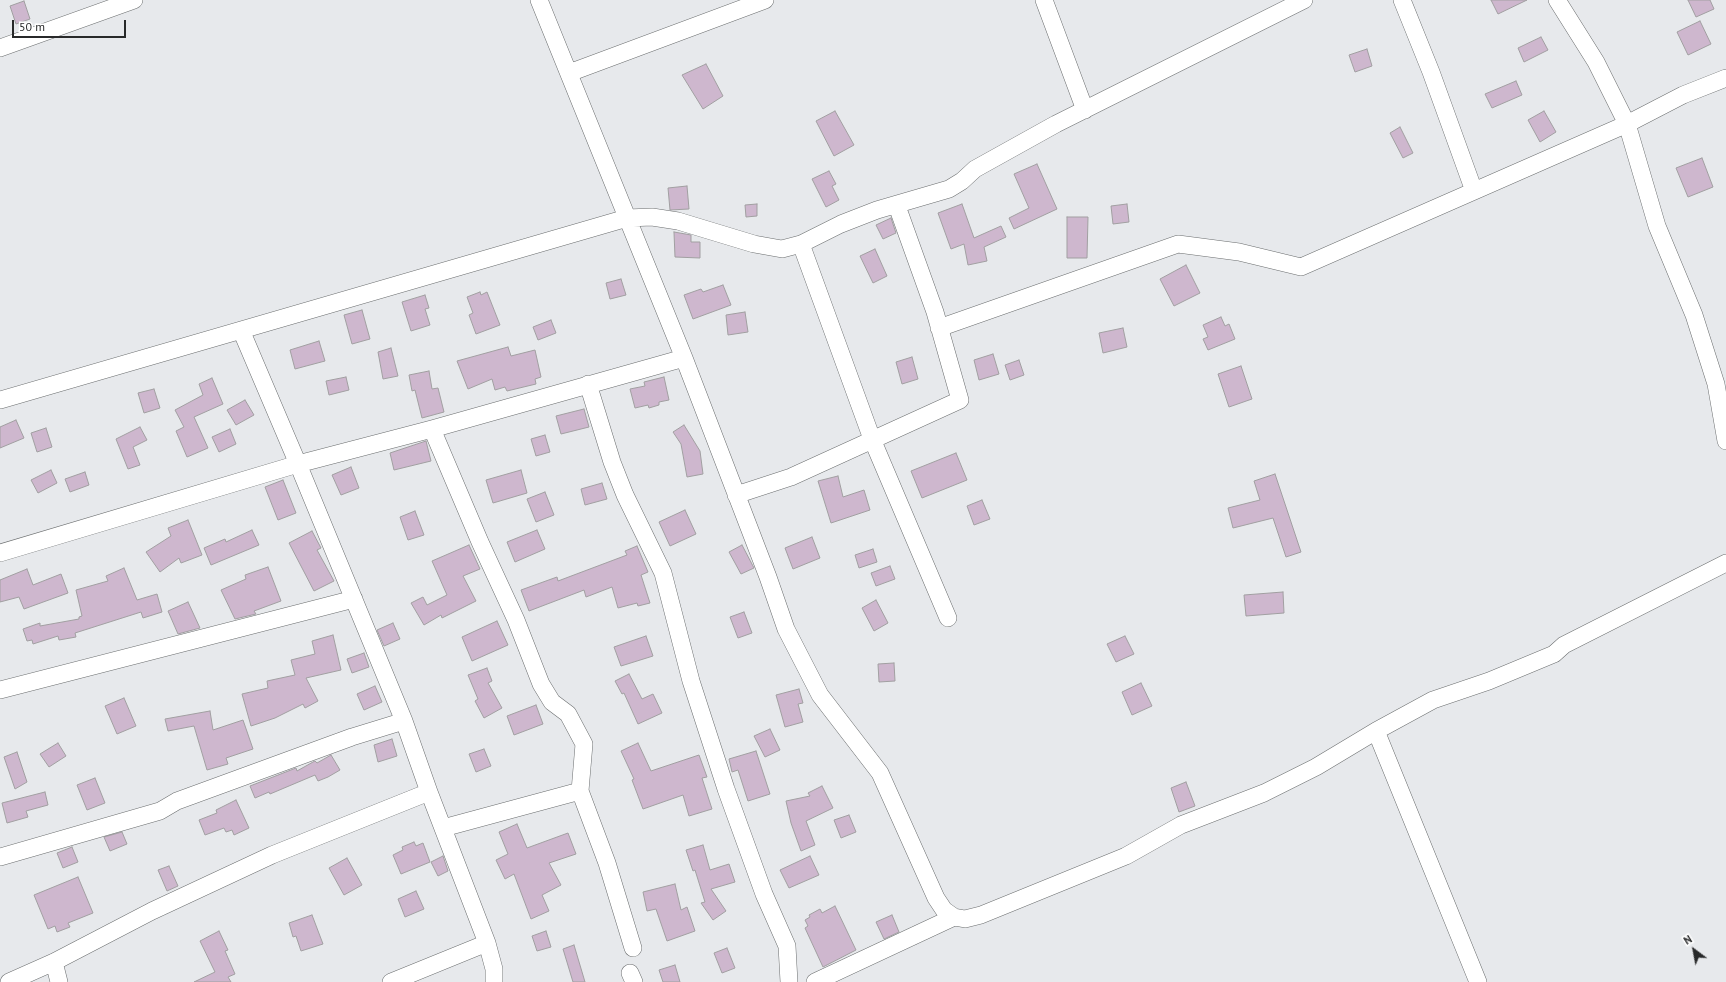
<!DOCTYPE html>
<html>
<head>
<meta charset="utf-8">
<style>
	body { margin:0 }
	#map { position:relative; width:1726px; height:982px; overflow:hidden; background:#e7e9ec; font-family:"PT Sans",sans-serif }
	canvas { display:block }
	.north { position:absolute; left:1674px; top:930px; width:40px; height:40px; -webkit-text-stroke:3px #fff; paint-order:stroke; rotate:328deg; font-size:11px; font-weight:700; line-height:16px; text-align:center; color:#28292a }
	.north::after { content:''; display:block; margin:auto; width:14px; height:18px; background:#28292a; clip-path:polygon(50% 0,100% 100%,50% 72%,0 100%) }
	.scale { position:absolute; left:12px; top:20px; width:114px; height:18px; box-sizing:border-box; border:2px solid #28292a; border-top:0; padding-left:5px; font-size:12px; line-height:14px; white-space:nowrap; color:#28292a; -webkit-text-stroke:3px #fff; paint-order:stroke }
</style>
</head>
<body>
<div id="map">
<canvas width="1726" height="982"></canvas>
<div class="north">N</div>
<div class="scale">50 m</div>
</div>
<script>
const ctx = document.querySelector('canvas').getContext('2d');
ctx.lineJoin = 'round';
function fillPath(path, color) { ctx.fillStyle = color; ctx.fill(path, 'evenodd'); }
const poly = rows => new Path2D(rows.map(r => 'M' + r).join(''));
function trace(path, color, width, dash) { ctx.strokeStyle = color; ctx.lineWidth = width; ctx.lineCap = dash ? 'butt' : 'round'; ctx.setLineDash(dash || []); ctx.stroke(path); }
const building = poly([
	[1491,0,1527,0,1498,14,1491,0],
	[1688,0,1710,0,1714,9,1696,17,1688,0],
	[24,1,30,19,16,24,10,6,24,1],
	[1700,21,1711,44,1688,55,1677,32,1700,21],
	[1541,37,1548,50,1524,62,1518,48,1541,37],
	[1367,49,1372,66,1355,72,1349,55,1367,49],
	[706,64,723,96,703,109,682,75,706,64],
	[1516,81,1522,95,1492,108,1485,94,1516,81],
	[835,111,854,145,834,156,816,121,835,111],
	[1544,111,1556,132,1540,142,1528,120,1544,111],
	[1400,127,1413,153,1403,158,1390,133,1400,127],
	[1702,158,1713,187,1688,197,1676,168,1702,158],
	[1037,164,1057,209,1014,229,1009,218,1029,208,1014,174,1037,164],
	[829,171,836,184,832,186,839,200,826,207,812,179,829,171],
	[687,186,689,209,670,210,668,188,687,186],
	[757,204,757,216,746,217,745,205,757,204],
	[962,204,974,238,1001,226,1006,237,984,247,987,261,968,265,964,244,951,249,938,213,962,204],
	[1127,204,1129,222,1113,224,1111,206,1127,204],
	[1067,217,1088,217,1087,258,1067,258,1067,217],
	[891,218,896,233,883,239,876,225,891,218],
	[674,232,691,235,691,242,700,242,700,258,675,257,674,232],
	[875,249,887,276,873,283,860,256,875,249],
	[1186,265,1200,293,1174,306,1160,279,1186,265],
	[621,279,626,295,610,299,606,283,621,279],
	[723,285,731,305,693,319,684,295,701,289,703,292,723,285],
	[480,292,481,295,487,292,500,325,476,334,469,315,473,313,467,297,480,292],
	[425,295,429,308,425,309,430,325,411,331,402,302,425,295],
	[362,310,370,339,352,344,344,315,362,310],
	[745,312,748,332,728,335,726,315,745,312],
	[1221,317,1225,326,1229,324,1235,339,1208,350,1203,339,1208,337,1203,325,1221,317],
	[551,320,556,333,538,340,533,327,551,320],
	[1123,328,1127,347,1103,353,1099,333,1123,328],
	[319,341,325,361,295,369,290,350,319,341],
	[508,347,511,356,535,350,541,377,535,379,536,384,507,391,505,387,495,390,492,379,468,389,457,361,508,347],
	[391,348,398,376,383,379,378,352,391,348],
	[993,354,999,374,979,380,974,360,993,354],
	[912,357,918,379,902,384,896,362,912,357],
	[1019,360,1024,375,1010,380,1005,365,1019,360],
	[1241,366,1252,399,1229,407,1218,374,1241,366],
	[429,371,432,389,438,388,444,412,422,418,415,390,412,391,409,375,429,371],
	[346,377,349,390,329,395,326,381,346,377],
	[664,377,669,400,659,402,659,405,649,408,648,405,635,408,630,389,645,386,644,382,664,377],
	[212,378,223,404,194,417,208,448,187,457,176,431,184,427,175,410,203,395,199,384,212,378],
	[154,389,160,408,144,413,138,393,154,389],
	[245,400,254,415,236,425,227,410,245,400],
	[584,409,589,427,561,434,556,416,584,409],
	[16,420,24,438,0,448,0,427,16,420],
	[684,425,700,451,703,474,687,477,681,444,673,432,684,425],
	[140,427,147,440,133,447,140,465,128,469,116,439,140,427],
	[46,428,52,447,37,452,31,433,46,428],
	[230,429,236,444,219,452,212,437,230,429],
	[545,435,550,452,536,456,531,439,545,435],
	[426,441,431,461,394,470,390,453,426,441],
	[956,453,967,480,922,498,911,471,956,453],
	[351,467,359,488,341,495,332,475,351,467],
	[51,470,57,483,38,493,31,480,51,470],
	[521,470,527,493,493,503,486,480,521,470],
	[85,472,89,485,70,492,65,479,85,472],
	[1275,474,1301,552,1286,557,1273,518,1233,528,1228,508,1260,500,1254,481,1275,474],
	[838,476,843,497,864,490,870,510,831,523,818,481,838,476],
	[283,480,296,513,278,520,265,487,283,480],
	[602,483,607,499,585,505,581,489,602,483],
	[545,492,554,515,536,522,527,499,545,492],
	[982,500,990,519,974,525,967,506,982,500],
	[685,510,696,534,670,546,659,522,685,510],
	[415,511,424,535,408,540,400,517,415,511],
	[188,520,202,555,181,563,179,558,160,572,146,552,171,536,168,528,188,520],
	[252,530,259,545,211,565,204,548,225,539,226,542,252,530],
	[537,530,545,549,515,562,507,542,537,530],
	[312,531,321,548,317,550,334,581,314,591,289,543,312,531],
	[812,537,820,558,793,569,785,548,812,537],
	[469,545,480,569,463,576,476,601,442,618,441,615,424,625,411,603,423,597,427,605,447,595,432,561,469,545],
	[742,545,754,568,741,574,729,552,742,545],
	[637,546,648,572,641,575,650,603,638,606,637,603,618,608,612,587,586,597,584,590,529,611,521,590,557,577,558,581,627,555,625,551,637,546],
	[873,549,877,562,859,568,855,555,873,549],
	[890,566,895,579,876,586,871,573,890,566],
	[268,567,281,601,254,611,256,614,235,619,221,590,246,579,245,575,268,567],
	[124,568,137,600,157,594,162,612,143,618,141,612,75,633,76,637,59,640,58,636,33,644,32,640,27,641,23,629,40,623,40,626,79,619,79,617,82,616,76,590,108,581,106,576,124,568],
	[27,569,33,585,61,574,68,593,24,609,19,597,0,602,0,580,27,569],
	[1283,592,1284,613,1246,616,1244,595,1283,592],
	[876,600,888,623,874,631,862,608,876,600],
	[188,602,200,628,178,634,168,611,188,602],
	[744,612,752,633,738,638,730,617,744,612],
	[497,621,508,645,472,661,462,637,497,621],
	[393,623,400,639,384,646,377,630,393,623],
	[333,635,341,670,306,678,318,701,305,708,303,704,275,718,251,726,242,694,268,688,267,681,295,675,291,660,315,654,312,641,333,635],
	[646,636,653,656,621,666,614,647,646,636],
	[1125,636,1134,654,1116,662,1107,644,1125,636],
	[364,653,369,667,352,673,347,659,364,653],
	[894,663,895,681,879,682,878,664,894,663],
	[487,668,492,681,488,683,502,708,484,718,475,701,478,699,468,675,487,668],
	[629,674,642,699,653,694,662,713,638,724,624,693,622,694,615,681,629,674],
	[1141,683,1152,706,1132,715,1122,692,1141,683],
	[375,686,382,702,364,710,357,694,375,686],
	[799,689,803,703,798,704,803,722,785,727,776,695,799,689],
	[124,698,136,726,117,734,105,706,124,698],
	[536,705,543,724,514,735,507,716,536,705],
	[210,711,213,730,243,720,253,749,226,758,228,764,207,770,194,726,168,731,165,719,210,711],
	[770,729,780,750,765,757,754,736,770,729],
	[392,739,397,756,378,762,374,745,392,739],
	[58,743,66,756,49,767,40,754,58,743],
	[638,743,651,771,699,755,707,777,702,778,712,809,689,816,683,795,643,809,632,780,634,779,621,751,638,743],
	[484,749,491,766,476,772,469,754,484,749],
	[756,751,770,794,748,801,738,770,732,772,729,759,756,751],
	[17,752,27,782,15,789,4,757,17,752],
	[331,755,340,770,328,777,318,781,315,775,270,794,269,792,255,798,250,786,296,768,297,771,313,762,315,761,317,763,331,755],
	[95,778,105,803,87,810,77,785,95,778],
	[1186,782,1195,806,1179,812,1171,788,1186,782],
	[822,786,833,808,806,821,815,845,801,851,791,823,786,801,810,796,808,793,822,786],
	[45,792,48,805,26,811,28,817,7,823,2,803,45,792],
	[236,800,249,828,234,835,232,830,226,832,224,828,205,835,199,820,217,813,216,810,236,800],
	[849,815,856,832,841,838,834,820,849,815],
	[517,824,527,848,568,833,576,854,549,863,561,885,542,895,549,911,531,919,514,874,505,879,496,860,508,854,499,832,517,824],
	[122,832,127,844,110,851,104,837,122,832],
	[414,842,416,846,423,843,430,862,401,874,393,855,403,850,402,847,414,842],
	[703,845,710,870,729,864,735,882,711,889,726,911,713,920,701,903,705,902,695,870,693,871,686,850,703,845],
	[72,847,78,862,63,868,57,853,72,847],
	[443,856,448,871,438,876,431,862,443,856],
	[810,856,819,875,789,888,780,870,810,856],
	[347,858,362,885,344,895,329,868,347,858],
	[169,866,178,886,167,891,158,870,169,866],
	[78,877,93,913,68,923,70,927,57,932,55,926,48,929,34,895,78,877],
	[675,884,681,910,687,907,695,931,667,941,656,909,647,911,643,892,675,884],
	[416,891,424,909,405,917,398,899,416,891],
	[835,906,856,950,823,967,805,928,808,926,805,920,810,917,809,915,820,909,822,913,835,906],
	[312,915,323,944,301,951,296,936,293,937,289,923,312,915],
	[892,915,899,932,884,939,876,922,892,915],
	[219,931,228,950,225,951,235,974,228,977,231,982,194,982,215,972,200,941,219,931],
	[546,931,551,947,537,951,532,936,546,931],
	[574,945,585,982,573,982,563,949,574,945],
	[727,948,735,968,722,973,714,953,727,948],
	[675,965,680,982,663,982,659,970,675,965]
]);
fillPath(building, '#ceb7ce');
trace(building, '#a19fa1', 1);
const street = poly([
	[539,0,684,358,768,577,786,629,820,695,880,773,936,898,944,910,954,917,965,919,981,915,1126,856,1181,825,1264,793,1316,767,1376,731,1433,700,1489,681,1554,654,1564,645,1726,563],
	[1044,0,1085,110],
	[1402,0,1431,72,1474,191],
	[1557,0,1596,62,1627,124,1657,226,1694,315,1716,384,1726,441],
	[0,48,134,0],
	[569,73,765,0],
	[801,244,872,439,948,618],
	[939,328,1178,244,1239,252,1301,267,1627,124,1683,95,1726,78],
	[588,384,612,462,625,495,663,573,691,681,726,789,764,894,787,946,789,982],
	[0,400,627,218,652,217,678,221,754,244,782,249,801,244,841,224,877,210,949,189,962,181,975,169,1056,124,1304,0],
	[432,429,480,542,516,620,541,684,552,702,568,714,584,744,580,791,607,863,633,948],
	[736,495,791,477,960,400,935,312,897,206],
	[0,553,298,464,241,330],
	[0,690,354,599],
	[1376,731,1478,982],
	[429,792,487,943,494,969,494,982],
	[443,828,580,791],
	[0,857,160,811,177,801,352,737,404,721],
	[54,962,59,982],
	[630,973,634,982],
	[9,982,54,962,152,911,272,855,429,792,404,721,298,464,432,429,684,358],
	[391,982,487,943],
	[815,982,954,917]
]);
trace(street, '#6b6e6f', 18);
trace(street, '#fff', 17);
</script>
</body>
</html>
